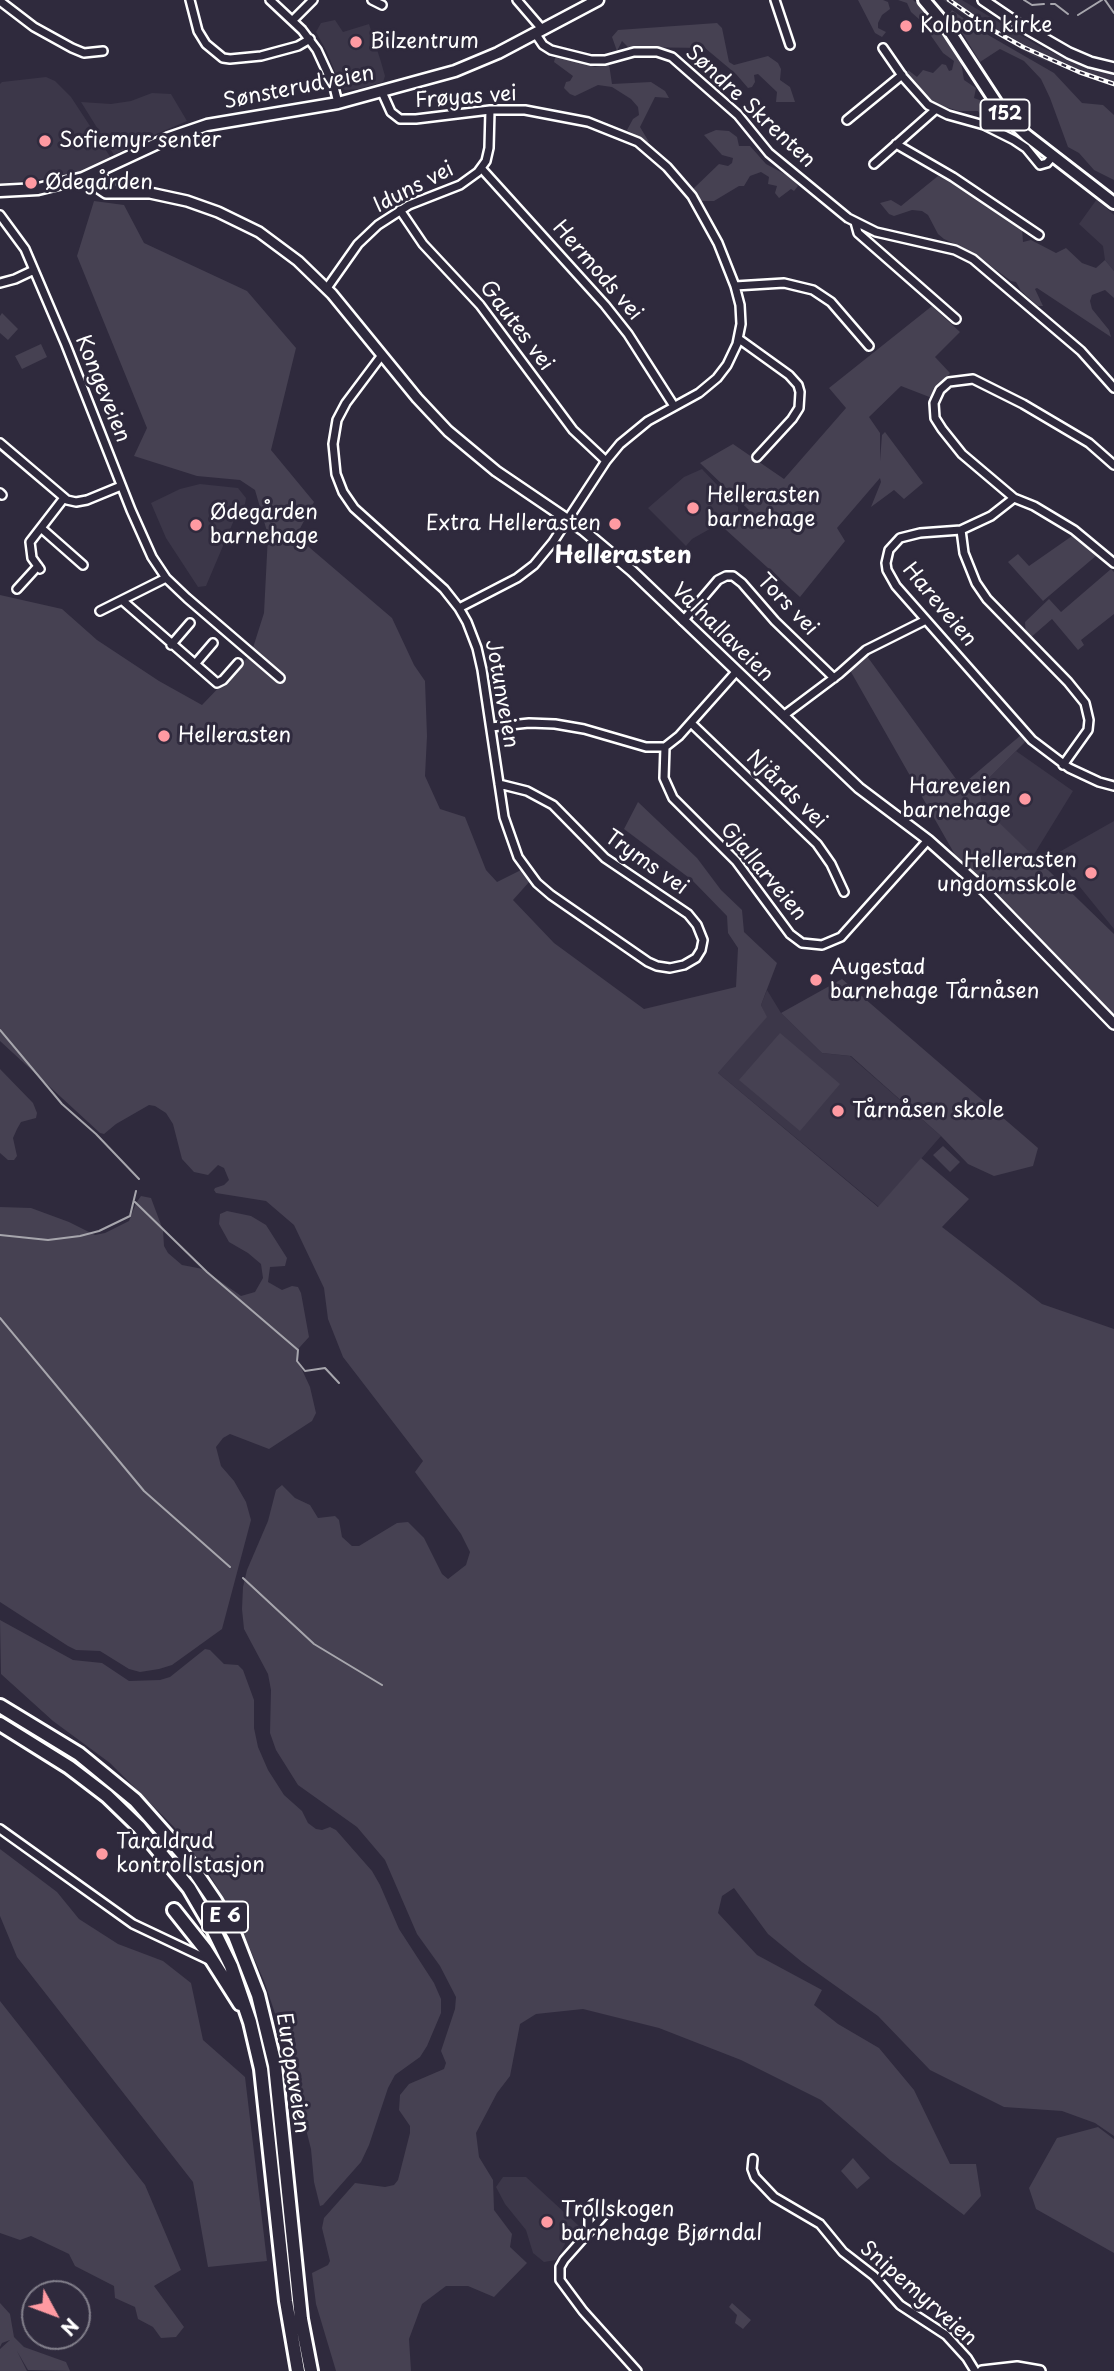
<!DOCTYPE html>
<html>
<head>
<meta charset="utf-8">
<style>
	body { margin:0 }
	#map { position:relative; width:1114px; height:2371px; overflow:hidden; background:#2f2a3d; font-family:"Playpen Sans",sans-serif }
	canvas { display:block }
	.north { position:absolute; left:21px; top:2280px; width:70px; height:70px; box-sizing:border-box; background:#2f2a3d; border:2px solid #827f8b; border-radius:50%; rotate:131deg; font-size:19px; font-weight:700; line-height:28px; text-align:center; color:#fff }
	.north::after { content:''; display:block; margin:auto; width:24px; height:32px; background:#ff9aa2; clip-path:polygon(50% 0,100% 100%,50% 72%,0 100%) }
</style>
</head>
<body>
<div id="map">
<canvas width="1114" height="2371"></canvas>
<div class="north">N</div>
</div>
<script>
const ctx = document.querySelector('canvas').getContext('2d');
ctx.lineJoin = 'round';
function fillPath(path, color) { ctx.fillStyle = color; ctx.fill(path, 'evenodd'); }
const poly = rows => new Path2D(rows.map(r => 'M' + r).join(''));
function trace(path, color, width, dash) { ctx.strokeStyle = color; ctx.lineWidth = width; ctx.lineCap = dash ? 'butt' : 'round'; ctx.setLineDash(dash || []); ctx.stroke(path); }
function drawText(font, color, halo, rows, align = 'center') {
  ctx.font = font + ' "Playpen Sans",sans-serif'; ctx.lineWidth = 6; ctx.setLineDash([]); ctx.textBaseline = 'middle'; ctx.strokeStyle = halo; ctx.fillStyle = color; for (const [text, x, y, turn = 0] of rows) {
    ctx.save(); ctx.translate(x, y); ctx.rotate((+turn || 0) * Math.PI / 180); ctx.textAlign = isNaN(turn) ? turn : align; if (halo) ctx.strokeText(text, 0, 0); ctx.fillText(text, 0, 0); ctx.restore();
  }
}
fillPath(poly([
	[943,0,962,0,1042,48,1087,67,1114,75,1114,86,1035,57,985,29],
	[335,20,343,32,369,24,381,62,385,76,383,82,358,89,345,90,341,87,327,52,316,32,321,23],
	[46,77,55,81,71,97,111,158,74,175,0,184,0,84,2,82],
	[152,93,171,94,187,121,142,140,114,155,81,102,111,104,131,101],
	[1097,199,1114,215,1114,271,1105,260,1103,246,1079,224],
	[702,469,738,507,738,513,692,539,686,546,648,508,684,477],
	[200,484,238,488,246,498,245,504,237,513,206,586,198,587,166,538,151,503,180,489],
	[1016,751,1073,791,1033,856,983,808,979,788],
	[1114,821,1114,929,1054,855],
	[767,990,781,1013,822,1053,850,1056,941,1136,879,1207,718,1073,766,1017,761,1005],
	[503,2177,526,2177,579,2226,563,2238,565,2244,556,2260,544,2262,533,2253,526,2230,505,2204,496,2187]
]), '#3c3749');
fillPath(poly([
	[858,0,883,0,888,2,890,9,882,15,878,23,878,28,886,32,882,37,875,33],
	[898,0,913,0,928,13,933,20,935,31,945,36,961,62,964,80,976,88,974,98,985,102,987,108,991,109,1010,128,1010,131,986,123,978,111,959,111,929,102,906,77,908,70,917,77,923,70,933,73,942,64,946,65,949,71,952,70,954,61,943,53,920,20,911,12,907,3],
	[952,10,983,32,1054,73,1082,103,1103,105,1114,115,1114,180,1094,170,1079,153,1068,147,1050,98,1041,79,1024,61,1000,49,980,62,950,13],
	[717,23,722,28,729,62,734,65,768,56,778,63,781,69,780,80,790,87,795,102,776,102,777,92,758,74,754,75,755,82,752,87,748,88,736,74,705,48,628,47,622,41,617,51,612,37,618,30],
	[559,56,595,67,609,64,612,84,651,82,665,91,669,98,655,97,640,127,649,142,646,143,627,130,633,119,639,115,638,107,631,99,612,87,598,85,575,96,570,94,564,88,566,82,570,81,573,76,554,62,555,58],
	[716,130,729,131,737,137,739,146,750,146,766,164,792,178,798,186,794,191,791,189,779,198,775,193,777,186,768,184,769,177,761,172,750,176,744,186,739,186,714,201,701,201,693,189,719,164,728,166,732,163,733,158,722,155,704,135],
	[938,176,967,190,990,208,1022,228,1023,242,1031,240,1056,253,1066,248,1082,263,1096,268,1105,260,1114,271,1114,298,1105,290,1092,295,1090,301,1092,309,1109,330,1111,337,1037,288,1035,289,1043,306,1038,306,1021,291,1016,282,1011,281,972,252,944,239,938,234,928,215,922,211,912,210,894,216,889,214,880,203,891,200,901,206],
	[94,201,124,205,144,243,247,291,296,348,271,450,314,502,296,536,392,618,414,665,425,681,427,736,425,776,440,809,465,817,486,870,497,882,521,870,530,881,513,900,554,943,644,1009,736,987,738,948,728,933,727,916,692,880,624,829,638,802,697,858,721,890,742,910,744,932,777,963,761,1005,767,1017,718,1073,878,1207,921,1158,969,1199,942,1227,1042,1304,1114,1329,1114,2136,1095,2123,1062,2111,1004,2107,930,2070,878,2016,802,1962,768,1934,734,1888,722,1896,718,1913,757,1955,822,1990,814,2005,838,2024,879,2048,914,2090,950,2164,976,2164,981,2196,964,2215,890,2160,821,2100,741,2060,659,2028,583,2009,536,2014,520,2024,510,2076,497,2093,476,2133,479,2157,493,2180,494,2210,512,2234,510,2247,527,2263,494,2297,468,2286,446,2286,422,2304,409,2339,411,2371,336,2371,316,2304,312,2273,328,2265,330,2261,322,2228,324,2218,355,2183,385,2187,394,2185,398,2180,410,2133,410,2126,399,2110,400,2095,409,2084,444,2069,446,2063,441,2051,455,2009,456,1997,440,1966,417,1934,385,1860,357,1827,298,1785,276,1750,270,1733,271,1690,268,1674,244,1629,242,1609,243,1587,247,1570,268,1521,276,1490,282,1485,295,1498,310,1505,318,1518,335,1516,339,1520,342,1537,352,1546,359,1546,397,1523,408,1522,424,1538,442,1574,448,1579,466,1565,470,1552,461,1534,415,1472,423,1461,343,1357,328,1319,324,1288,294,1225,266,1201,216,1193,214,1190,215,1188,224,1185,229,1180,224,1168,218,1165,208,1175,194,1172,182,1159,173,1124,166,1113,155,1106,149,1105,116,1124,104,1134,100,1133,0,1041,0,595,62,609,97,640,159,681,202,705,251,654,264,613,268,535,255,490,240,480,197,476,134,456,147,428,77,256],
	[932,306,960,332,935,357,950,373,932,398,901,386,869,417,880,433,880,461,882,435,885,432,923,483,904,499,894,490,871,507,881,482,880,478,837,528,845,541,800,597,725,529,749,510,700,463,733,444,784,479,846,408,829,388],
	[2,313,18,329,8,340,0,333,0,316],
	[41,344,47,357,22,369,15,356],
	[1072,536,1097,555,1043,601,1008,562,1018,554,1029,566],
	[1111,569,1114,572,1114,614,1081,640,1084,645,1078,650,1052,619,1029,639,1026,636,1025,622,1049,599,1061,612],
	[864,652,961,786,1021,735,1026,741,979,788,983,807,1114,934,1114,1017,958,860,847,665],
	[842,979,1038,1148,1033,1166,994,1176,968,1164,941,1136,851,1056,822,1053,781,1013],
	[780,1033,840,1084,800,1131,739,1080],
	[0,1069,33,1103,37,1113,36,1118,21,1122,17,1129,13,1138,17,1156,14,1160,8,1160,0,1153],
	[943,1146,960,1162,950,1172,933,1155],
	[141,1196,151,1198,163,1230,164,1246,168,1253,182,1265,203,1269,241,1296,255,1292,263,1278,261,1264,248,1253,229,1242,219,1224,220,1214,227,1211,251,1216,266,1225,287,1258,285,1266,270,1267,268,1282,282,1290,292,1286,298,1287,301,1293,309,1337,299,1348,298,1361,310,1387,316,1413,312,1421,269,1449,230,1434,223,1438,216,1447,221,1466,234,1481,246,1502,251,1520,222,1629,172,1665,159,1669,140,1672,129,1669,100,1651,76,1650,68,1646,0,1602,0,1207,31,1208,69,1222,95,1235,105,1233,129,1221,136,1203],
	[0,1620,73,1660,102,1663,129,1681,160,1680,170,1677,205,1649,210,1650,224,1664,238,1665,243,1670,254,1700,254,1728,258,1747,268,1770,284,1795,302,1811,308,1823,316,1829,322,1830,330,1827,336,1830,372,1871,380,1885,399,1929,434,1983,441,1999,441,2013,427,2046,420,2057,395,2075,388,2088,369,2145,361,2162,323,2205,320,2206,314,2182,311,2149,281,2031,264,1981,239,1924,208,1872,174,1827,110,1763,53,1721,1,1674],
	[0,1849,57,1892,79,1919,118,1944,163,1961,191,1983,203,2040,245,2077,267,2261,208,2267,193,2182,17,1957,0,1916],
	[0,2001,145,2185,181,2270,154,2286,184,2327,176,2337,161,2338,153,2327,138,2319,135,2307,115,2298,114,2286,75,2266,69,2254,31,2236,20,2240,0,2233],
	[1098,2127,1114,2139,1114,2253,1036,2209,1029,2188,1057,2138],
	[853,2158,870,2178,857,2189,841,2171],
	[0,2303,10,2314,14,2337,24,2347,66,2362,70,2371,28,2370,17,2351,27,2371,0,2371,0,2349,10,2340,2,2343,0,2347],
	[732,2303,751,2320,743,2329,735,2323,737,2315,729,2307]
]), '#464152');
trace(poly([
	[1024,0,1032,5,1044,4],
	[1105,0,1114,13],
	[1051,4,1055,4,1068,14],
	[1078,15,1102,0],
	[0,1030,62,1104,96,1134,139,1179],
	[135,1202,207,1272,298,1350,297,1361,305,1371,325,1368,339,1383],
	[0,1235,48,1240,80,1236,99,1231,130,1216,136,1191],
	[0,1318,144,1491,230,1567],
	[243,1578,314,1644,382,1685]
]), '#a7a6ad', 2);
const minor = poly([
	[190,0,198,31,206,44,223,58,230,59,261,56,298,46,310,39],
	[270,0,302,30,317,50,334,87,338,103],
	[372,0,382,5],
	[517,0,542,29],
	[775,0,790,45],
	[0,1,34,27,72,48,84,53,103,51],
	[293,20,313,0],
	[535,33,543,45,551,50,591,60,605,60,634,52,657,52,672,57,738,115,769,153,848,218,876,232,955,250,973,259,1081,351,1114,388],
	[883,48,903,77,928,105,948,115,984,125,1014,140,1026,148,1040,165,1047,163,1053,156],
	[382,92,391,112,400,119,416,119,490,110,525,110,588,122,638,142,667,167,692,196,718,243,735,286,740,305,741,324,737,344,727,365,717,378,699,393,648,421,620,444,606,461,553,542,534,565,517,578,459,608],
	[847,120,902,75],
	[896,144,953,177,1039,235],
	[874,164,935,110],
	[481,168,605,305,628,334,674,406],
	[400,210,423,244,480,305,573,430,606,461],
	[0,215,25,249,66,345,131,510,152,557,166,578,187,598,280,678],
	[855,222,858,233,956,319],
	[0,283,15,279,34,270],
	[735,286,784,283,813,290,831,302,869,346],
	[327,288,358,244,378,225,409,205,460,185,478,172,486,161,489,148,490,110],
	[739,339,789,375,798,385,800,392,799,408,792,419,757,457],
	[382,355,346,403,337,420,333,444,336,474,343,492,354,508,444,589,459,608,467,622,477,648,482,670,504,817,518,857,537,883,551,895,648,962,657,966,670,968,684,965,696,958,701,950,703,940,697,925,688,914,605,858,553,805,527,791,499,784],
	[0,443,67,500,76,502,87,500,121,486],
	[0,493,2,495],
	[1014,498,962,454,942,429,935,418,934,403,940,390,949,382,973,379,1023,404,1089,443,1114,465],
	[41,528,83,565],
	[961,530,964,553,976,583,987,599,1068,682,1085,703,1089,720,1088,730,1063,765],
	[1114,563,1074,530,1034,506,1014,498,991,516,961,530,920,533,900,538,889,550,886,563,887,570,896,586,1032,740,1069,768,1099,782,1114,786],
	[40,569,32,558,30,542,64,498],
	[17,589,38,566],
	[123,601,217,683,223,680,238,663],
	[100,611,166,578],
	[683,621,718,580,726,576,733,576,742,583,775,621,834,678],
	[171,645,190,623],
	[195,664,213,643],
	[783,716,839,674,866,650,926,620],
	[691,723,817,844,831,864,844,892],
	[491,727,529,723,555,724,584,729,646,747,665,747,679,736,736,672],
	[665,747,664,778,673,798,736,861,790,934,802,943,822,945,841,937,928,840],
	[0,1829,133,1924,209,1960],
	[753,2159,752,2169,755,2177,774,2197,820,2224,843,2252,874,2276,900,2305,946,2335,967,2358,975,2371],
	[589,2230,589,2210,593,2204,599,2204,604,2208,604,2215,564,2260,560,2267,560,2280,583,2311,637,2371]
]);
const tertiary = poly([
	[983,0,1017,23,1069,53,1090,62,1114,68],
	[99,172,107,186,116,191],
	[90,176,100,189,106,193,150,193,187,201,218,212,259,232,298,261,332,294,417,398,448,431,496,471,583,530,632,571,859,788,928,840,984,890,1114,1024],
	[982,2371,1017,2367,1040,2371]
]);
const secondary = poly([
	[0,191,38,189,83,178,169,138,207,125,338,103,455,71,498,53,598,0]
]);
const primary = poly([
	[924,0,946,26,1003,113,1026,135,1114,203]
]);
const motorway = poly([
	[0,1706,79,1754,135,1800,183,1854,215,1901,235,1936,258,1995,275,2065,301,2319,311,2371],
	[0,1724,69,1767,107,1796,139,1827,189,1888,213,1929,231,1966,250,2022,261,2069,286,2301,298,2371],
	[174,1910,205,1949,240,2004]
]);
trace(minor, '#fff', 12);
trace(tertiary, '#fff', 14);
trace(secondary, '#fff', 15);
trace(primary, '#fff', 16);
trace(motorway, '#fff', 18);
trace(minor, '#2f2a3d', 7);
trace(tertiary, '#2f2a3d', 9);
trace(secondary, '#2f2a3d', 10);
trace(primary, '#2f2a3d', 10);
trace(motorway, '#2f2a3d', 12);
const rail = poly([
	[949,0,989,28,1023,47,1079,72,1114,84]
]);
trace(rail, '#fff', 4.5);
trace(rail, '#2f2a3d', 2, [5]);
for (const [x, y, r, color] of [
	[906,26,7,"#ff9aa2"],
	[356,42,7,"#ff9aa2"],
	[45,141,7,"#ff9aa2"],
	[31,183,7,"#ff9aa2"],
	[693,508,7,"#ff9aa2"],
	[615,524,7,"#ff9aa2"],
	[196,525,7,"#ff9aa2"],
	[164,736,7,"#ff9aa2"],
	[1025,799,7,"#ff9aa2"],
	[1091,873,7,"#ff9aa2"],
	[816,980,7,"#ff9aa2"],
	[838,1111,7,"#ff9aa2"],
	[102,1854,7,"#ff9aa2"],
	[547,2222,7,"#ff9aa2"]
]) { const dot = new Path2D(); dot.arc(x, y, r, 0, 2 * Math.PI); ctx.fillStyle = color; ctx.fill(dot); trace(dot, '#2f2a3d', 2.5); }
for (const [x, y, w] of [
	[1005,115,49],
	[225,1917,46]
]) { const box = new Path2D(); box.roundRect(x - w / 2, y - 15.5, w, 31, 5); ctx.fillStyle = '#2f2a3d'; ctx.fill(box); trace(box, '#fff', 2); }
drawText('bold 19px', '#fff', null, [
	["152",1005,115],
	["E 6",225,1917]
]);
drawText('21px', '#fff', '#2f2a3d', [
	["Kolbotn kirke",920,26],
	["Bilzentrum",370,42],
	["Sofiemyr senter",59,141],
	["Ødegården",45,183],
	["Hellerasten",707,496],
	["barnehage",707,520],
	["Ødegården",210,513],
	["barnehage",210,537],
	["Extra Hellerasten",601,524,"right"],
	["Hellerasten",178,736],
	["Hareveien",1011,787,"right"],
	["barnehage",1011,811,"right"],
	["Hellerasten",1077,861,"right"],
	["ungdomsskole",1077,885,"right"],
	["Augestad",830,968],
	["barnehage Tårnåsen",830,992],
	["Tårnåsen skole",852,1111],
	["Taraldrud",116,1842],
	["kontrollstasjon",116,1866],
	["Trollskogen",561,2210],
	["barnehage Bjørndal",561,2234]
], 'left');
drawText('21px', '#fff', '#2f2a3d', [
	["Sønsterudveien",299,88,-11],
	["Frøyas vei",466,98,-4],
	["Søndre Skrenten",750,107,43],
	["Iduns vei",414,188,-27],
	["Hermods vei",597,271,49],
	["Gautes vei",516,326,53],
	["Kongeveien",102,389,68],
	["Tors vei",787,605,46],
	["Hareveien",939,605,50],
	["Valhallaveien",722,633,44],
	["Jotunveien",501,694,80],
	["Njårds vei",786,790,44],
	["Tryms vei",646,863,35],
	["Gjallarveien",763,872,50],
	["Europaveien",292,2073,81],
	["Snipemyrveien",918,2294,41]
]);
drawText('bold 24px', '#fff', '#2f2a3d', [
	["Hellerasten",623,556]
]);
</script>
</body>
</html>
